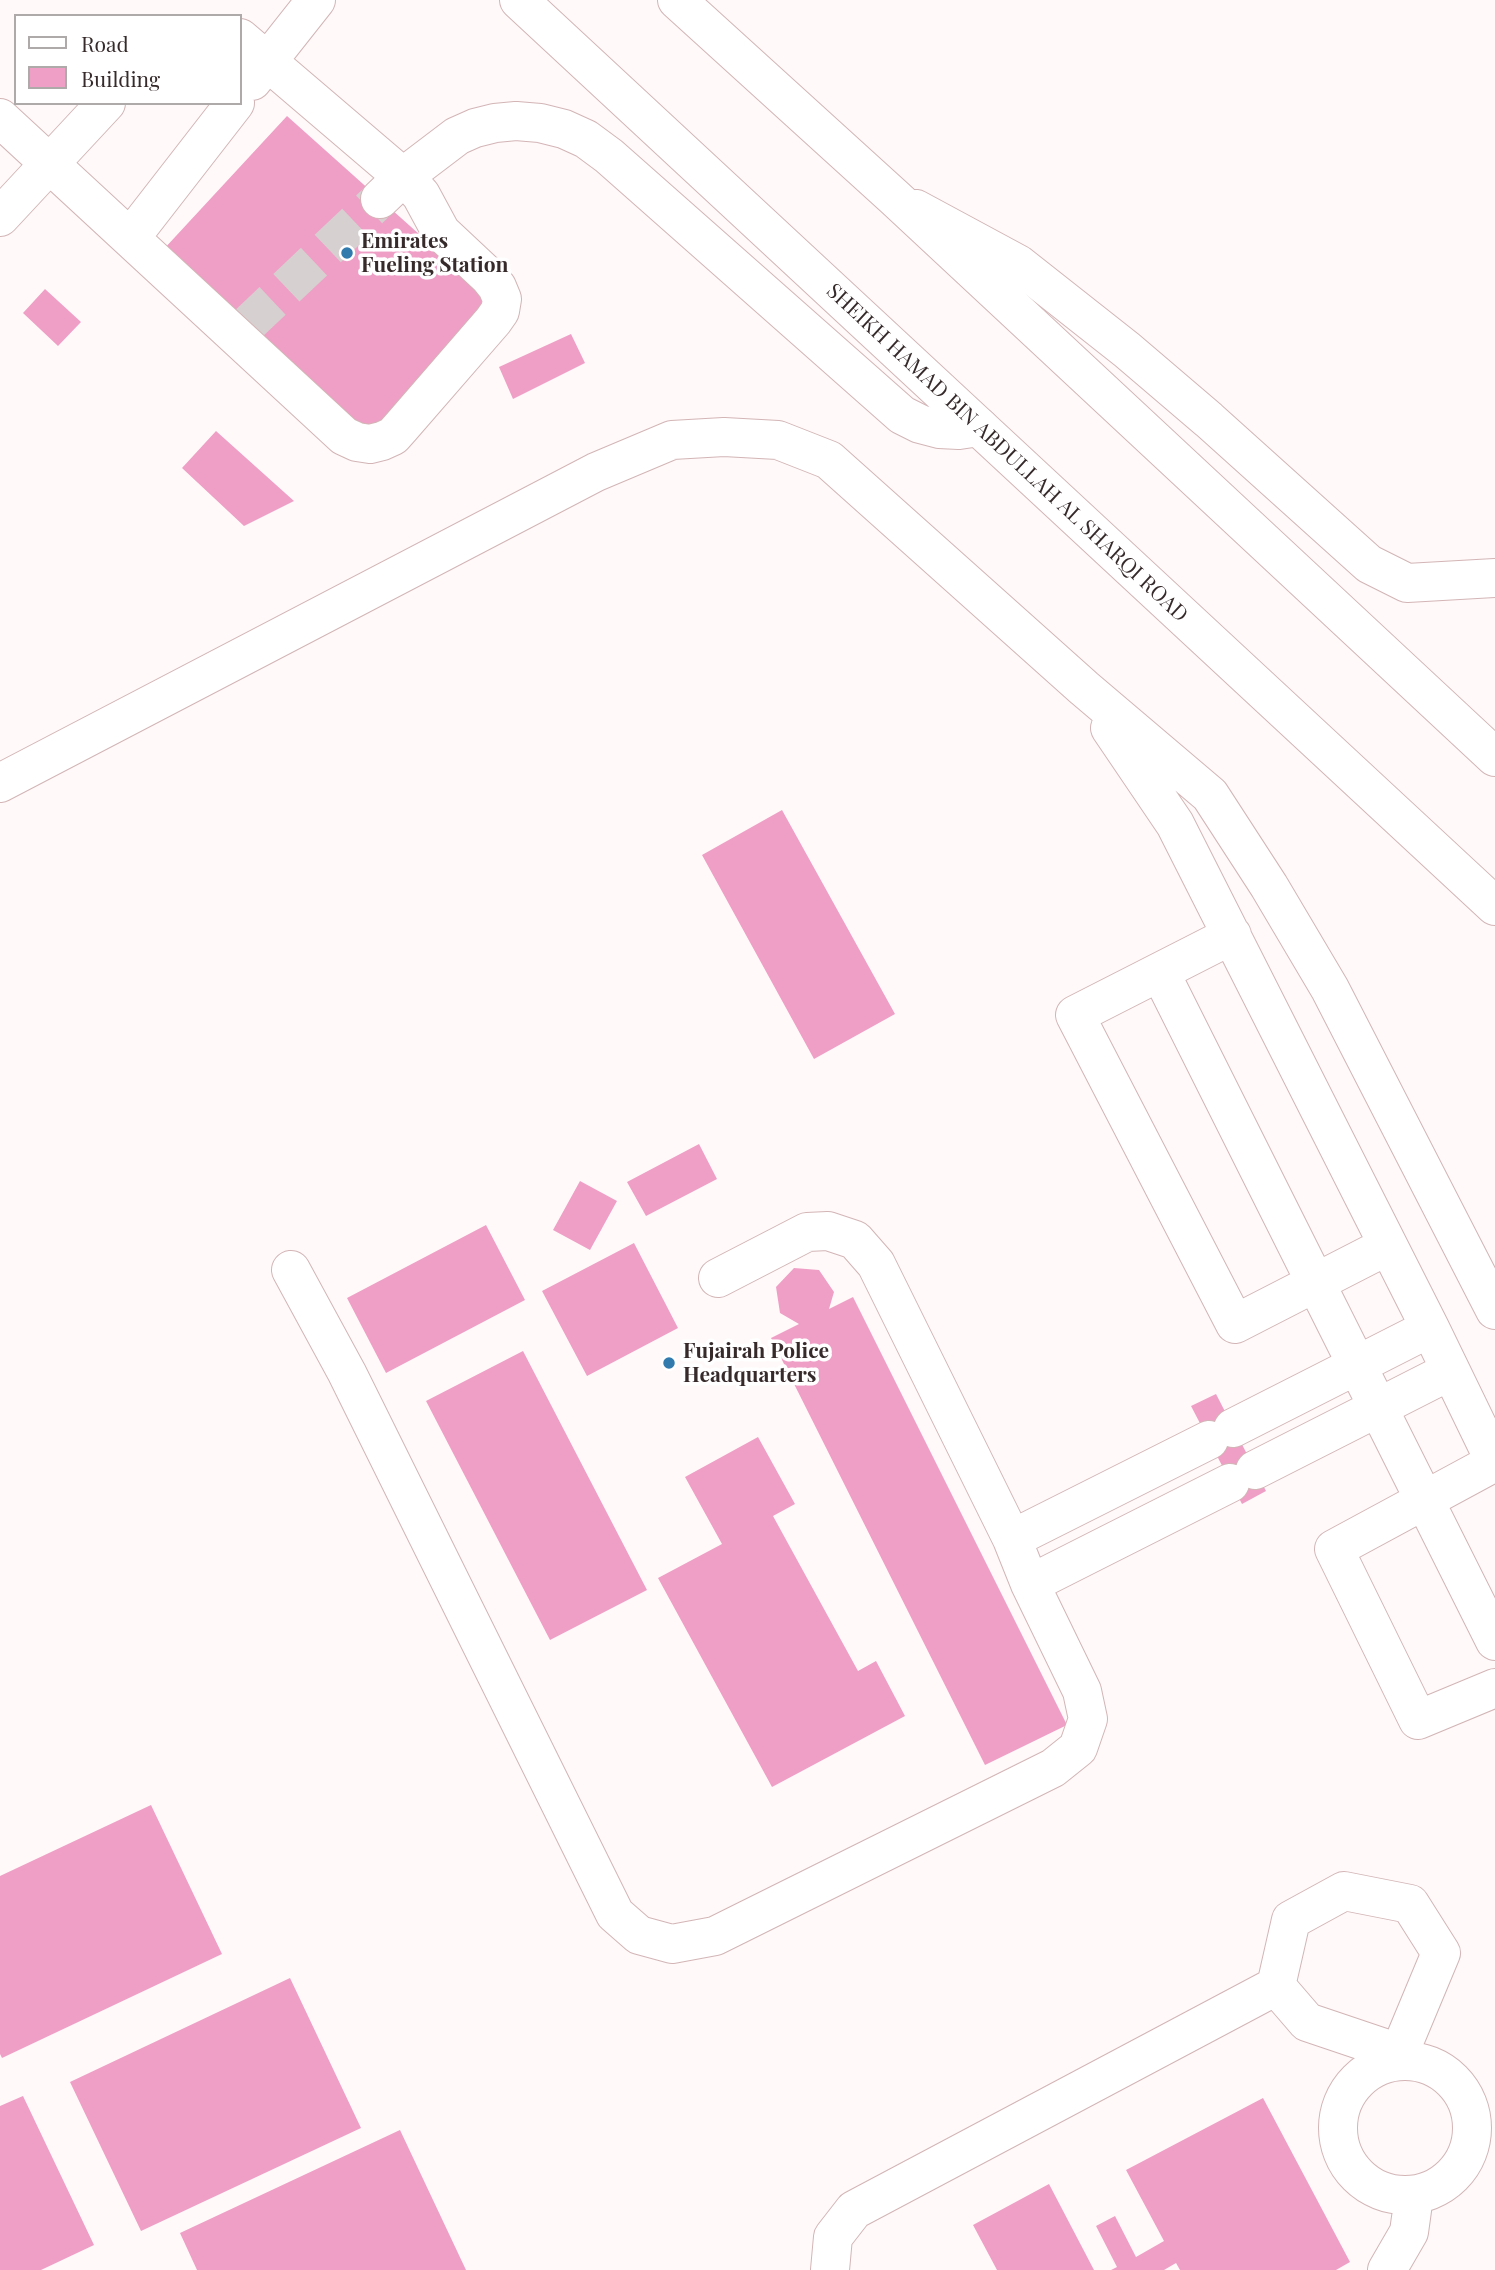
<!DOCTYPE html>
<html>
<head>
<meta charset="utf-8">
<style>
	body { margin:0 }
	#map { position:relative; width:1495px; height:2270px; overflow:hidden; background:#fff9f9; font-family:"Playfair Display",serif }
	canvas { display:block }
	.legend { position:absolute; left:14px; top:14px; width:228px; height:91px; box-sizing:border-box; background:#fff; border:2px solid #afaaaa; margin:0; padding:9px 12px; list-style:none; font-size:21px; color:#362a2b }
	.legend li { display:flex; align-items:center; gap:14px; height:35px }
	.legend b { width:35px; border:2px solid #afaaaa }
</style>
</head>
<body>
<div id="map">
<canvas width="1495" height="2270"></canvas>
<ul class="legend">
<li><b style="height:9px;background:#fff"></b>Road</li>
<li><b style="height:19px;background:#ef9fc6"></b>Building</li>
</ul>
</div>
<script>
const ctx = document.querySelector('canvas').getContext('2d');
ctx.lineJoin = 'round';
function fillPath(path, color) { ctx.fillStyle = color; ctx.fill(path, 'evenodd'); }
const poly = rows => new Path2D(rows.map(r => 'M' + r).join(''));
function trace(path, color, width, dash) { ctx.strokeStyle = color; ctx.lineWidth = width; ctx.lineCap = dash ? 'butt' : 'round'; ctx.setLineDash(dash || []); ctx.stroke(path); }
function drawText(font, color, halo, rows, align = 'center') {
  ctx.font = font + ' "Playfair Display",serif'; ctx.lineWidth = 7; ctx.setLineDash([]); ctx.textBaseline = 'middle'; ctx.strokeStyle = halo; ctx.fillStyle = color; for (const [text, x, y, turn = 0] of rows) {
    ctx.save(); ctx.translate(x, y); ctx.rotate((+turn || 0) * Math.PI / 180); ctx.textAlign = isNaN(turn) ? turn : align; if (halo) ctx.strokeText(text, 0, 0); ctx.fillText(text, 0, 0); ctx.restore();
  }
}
fillPath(poly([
	[287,116,476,285,483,296,484,309,397,417,359,431,163,250],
	[45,289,81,322,58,346,23,313],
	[571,334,585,363,513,399,499,367],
	[216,431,294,501,244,526,182,468],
	[782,810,895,1014,814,1059,702,855],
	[699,1144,717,1179,646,1216,627,1182],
	[580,1181,617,1201,590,1250,553,1230],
	[486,1225,525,1300,386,1373,347,1298],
	[634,1243,678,1328,587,1376,542,1291],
	[794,1268,819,1270,834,1292,829,1309,853,1297,1067,1725,985,1765,771,1338,799,1324,780,1313,776,1287],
	[523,1351,647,1590,550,1640,426,1401],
	[1216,1394,1266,1491,1242,1504,1191,1406],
	[758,1437,795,1504,773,1516,858,1671,876,1661,905,1716,772,1787,658,1578,722,1544,685,1477],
	[151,1805,222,1954,2,2058,0,2054,0,1876],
	[290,1978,361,2128,141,2231,70,2082],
	[23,2096,94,2245,41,2270,0,2270,0,2106],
	[1263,2098,1350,2262,1336,2270,1180,2270,1176,2263,1164,2270,1111,2270,1117,2267,1096,2226,1115,2216,1136,2257,1164,2241,1126,2170],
	[400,2130,466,2270,197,2270,180,2233],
	[1049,2184,1094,2270,997,2270,973,2225]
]), '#ef9fc6');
trace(poly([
	[245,327,380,199]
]), '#d7d0d0', 38, [38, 19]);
const minor = poly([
	[252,81,316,0],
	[0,118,344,436,357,442,370,444,382,441,393,436,401,427,493,321,500,311,502,299,497,287,489,277,441,232,421,195,411,184,240,38],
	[380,199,403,177,457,136,475,128,495,123,516,121,540,123,564,129,586,139,609,156,902,415,920,424,939,429,959,430,979,427],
	[916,209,1018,264,1127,350,1209,420,1369,564,1407,583,1495,578],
	[0,217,106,103],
	[131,237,235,103],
	[1110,728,1175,824,1430,1328,1495,1462],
	[0,783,596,472,672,440,724,437,778,440,829,460,1084,688,1210,795,1269,886,1330,989,1495,1310],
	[1232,935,1075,1015,1235,1324,1387,1246],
	[1160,972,1495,1641],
	[291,1270,347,1373,615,1914,639,1935,672,1944,715,1936,1053,1768,1078,1748,1088,1719,1082,1691,1030,1584,1012,1539,876,1264,855,1240,828,1231,807,1232,718,1278],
	[1233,1428,1430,1328],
	[1495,1462,1334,1549,1418,1720,1495,1688],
	[1255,1470,1450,1371],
	[1012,1539,1209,1440],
	[1030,1584,1230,1483],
	[1276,1986,1307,2022,1390,2050,1396,2061],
	'1338 2128a67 67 0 1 1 134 0a67 67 0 1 1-134 0Z',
	[830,2270,833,2237,854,2210,1276,1986,1291,1920,1344,1891,1410,1904,1441,1953,1396,2061],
	[1387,2270,1409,2232,1414,2196]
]);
const highway = poly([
	[519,0,1495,906],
	[677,0,895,198,1495,757]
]);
trace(minor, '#d3b5b6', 40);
trace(highway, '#d3b5b6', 40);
trace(minor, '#fff', 38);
trace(highway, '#fff', 38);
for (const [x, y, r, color] of [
	[347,253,7,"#307aae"],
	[669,1363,7,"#307aae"]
]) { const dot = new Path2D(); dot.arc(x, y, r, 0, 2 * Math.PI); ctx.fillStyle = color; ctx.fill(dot); trace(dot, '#fff', 2.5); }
drawText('bold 21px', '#362a2b', '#fff', [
	["Emirates",361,241],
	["Fueling Station",361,265],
	["Fujairah Police",683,1351],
	["Headquarters",683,1375]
], 'left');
drawText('21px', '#362a2b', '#fff', [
	["SHEIKH HAMAD BIN ABDULLAH AL SHARQI ROAD",1007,453,43]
]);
</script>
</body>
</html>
